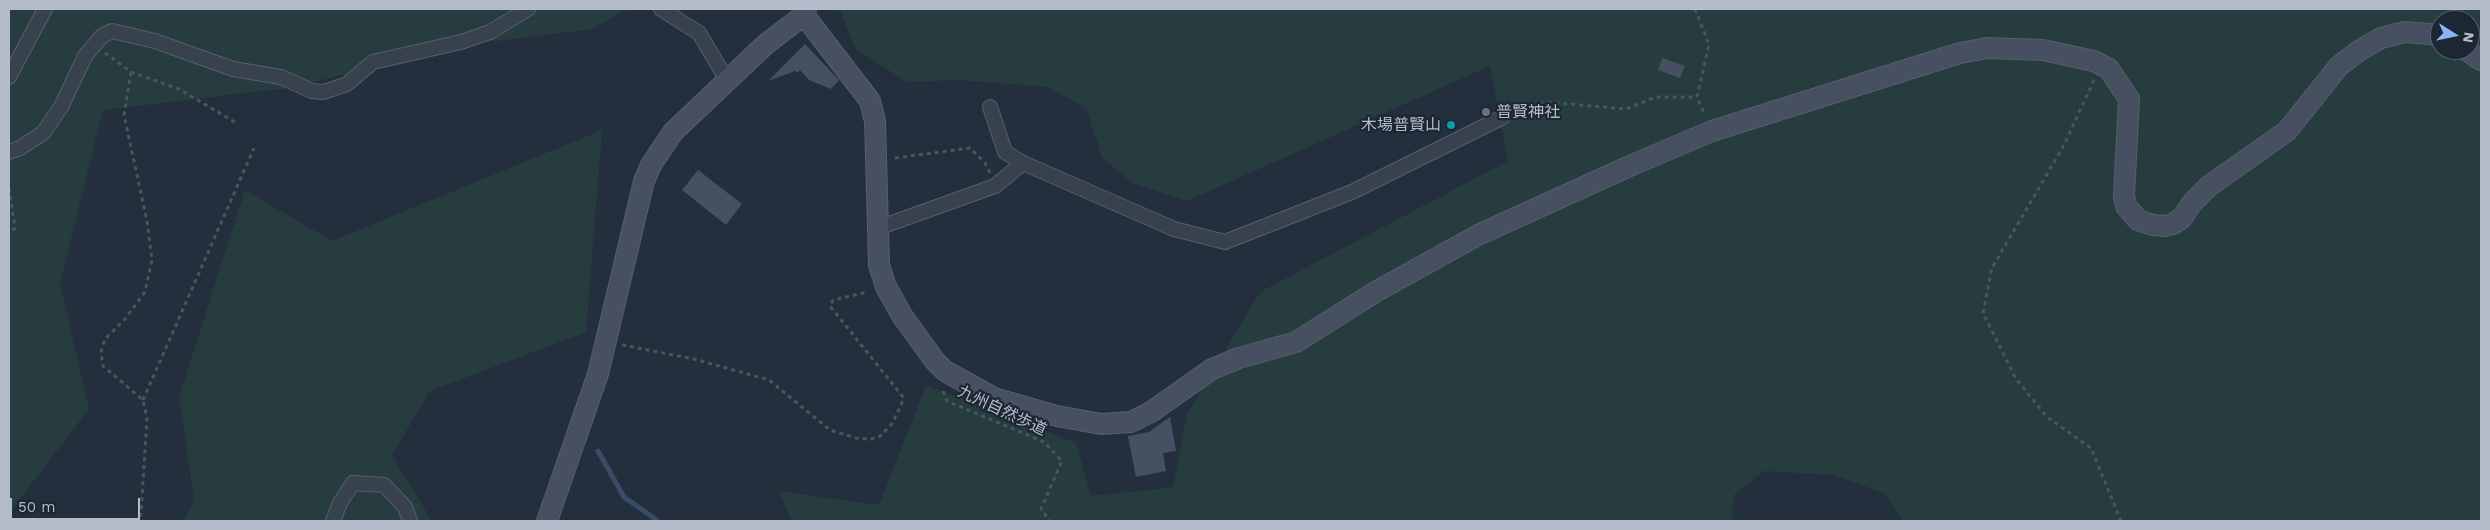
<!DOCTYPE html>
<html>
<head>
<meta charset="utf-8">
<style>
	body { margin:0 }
	#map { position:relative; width:2490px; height:530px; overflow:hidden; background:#242f3e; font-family:"Work Sans",sans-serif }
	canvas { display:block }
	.frame { position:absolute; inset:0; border:10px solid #b4bcc9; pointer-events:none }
	.north { position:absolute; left:2430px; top:10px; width:50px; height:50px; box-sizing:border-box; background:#1d2633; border:1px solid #59626f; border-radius:50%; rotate:100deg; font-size:14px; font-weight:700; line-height:20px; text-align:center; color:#b4bcc9 }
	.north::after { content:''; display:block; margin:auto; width:18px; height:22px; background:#8ab4f8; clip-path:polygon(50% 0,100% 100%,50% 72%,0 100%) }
	.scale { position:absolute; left:10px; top:498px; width:130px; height:22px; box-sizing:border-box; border:2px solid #b4bcc9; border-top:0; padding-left:6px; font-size:15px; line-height:18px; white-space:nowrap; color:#b4bcc9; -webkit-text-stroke:4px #1d2633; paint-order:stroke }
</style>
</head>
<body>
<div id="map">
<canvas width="2490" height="530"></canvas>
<div class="frame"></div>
<div class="north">N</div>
<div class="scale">50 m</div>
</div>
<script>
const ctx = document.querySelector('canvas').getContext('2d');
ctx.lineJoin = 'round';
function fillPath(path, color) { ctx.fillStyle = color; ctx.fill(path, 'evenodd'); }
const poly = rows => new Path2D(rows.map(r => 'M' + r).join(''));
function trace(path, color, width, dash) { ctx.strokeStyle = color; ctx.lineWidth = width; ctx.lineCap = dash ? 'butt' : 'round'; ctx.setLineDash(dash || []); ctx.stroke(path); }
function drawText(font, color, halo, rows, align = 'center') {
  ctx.font = font + ' "Work Sans","Noto Sans JP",sans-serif'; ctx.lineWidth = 4.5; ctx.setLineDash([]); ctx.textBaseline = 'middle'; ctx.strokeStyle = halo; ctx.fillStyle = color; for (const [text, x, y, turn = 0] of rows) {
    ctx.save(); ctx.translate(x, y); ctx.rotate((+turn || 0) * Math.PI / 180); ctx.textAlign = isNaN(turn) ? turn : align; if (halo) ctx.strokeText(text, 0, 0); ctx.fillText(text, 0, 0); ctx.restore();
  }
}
fillPath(poly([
	[9,9,627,9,592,29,474,44,288,88,103,110,60,283,89,409,9,513],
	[839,9,2481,9,2481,521,1904,521,1884,493,1832,475,1764,471,1734,495,1731,521,792,521,779,491,879,505,926,385,1076,443,1091,496,1173,487,1187,414,1260,292,1508,161,1490,66,1187,201,1133,183,1103,159,1086,108,1048,87,959,80,907,82,856,49],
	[2440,20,2470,20,2470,50,2440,50],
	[602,130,586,332,430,391,392,455,432,521,184,521,194,500,179,397,245,190,332,241]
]), '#263c3f');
trace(poly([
	[598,451,624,497,658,521]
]), '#394c67', 5);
fillPath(poly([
	[805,44,839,80,831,89,809,80,800,70,797,73,795,71,768,81],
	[1662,58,1685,66,1680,78,1658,70],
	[698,170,742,204,726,225,682,190],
	[1170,417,1176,451,1163,453,1166,471,1136,477,1128,436,1149,432]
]), '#455162');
const street = poly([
	[661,9,699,33,727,80],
	[9,77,45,9],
	[990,107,1005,152,1023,163],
	[9,152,20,148,43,133,61,107,85,56,102,36,112,31,155,41,233,69,281,77,312,91,324,92,347,84,373,62,461,42,490,32,528,9],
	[878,228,995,186,1023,163,1174,229,1225,242,1352,192,1503,117],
	[333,521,340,503,353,483,384,485,405,507,410,521]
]);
const secondary = poly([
	[804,15,870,101,875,121,879,265,886,287,903,317,935,361,945,371,994,398,1057,416,1101,424,1131,422,1151,412,1212,369,1239,358,1296,342,1377,291,1478,235,1632,165,1712,131,1960,53,1987,48,2043,50,2094,61,2109,69,2129,99,2124,196,2126,206,2138,220,2153,225,2164,226,2173,224,2182,218,2192,203,2209,186,2287,131,2339,66,2360,50,2381,38,2405,32,2440,35],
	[2466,50,2481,60],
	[547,521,598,374,644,181,651,165,673,132,766,44,804,15,806,9]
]);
trace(street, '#565f6c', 16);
trace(secondary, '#565f6c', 22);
trace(poly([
	[1695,9,1709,44,1697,97,1705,115],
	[105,53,131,72,179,89,238,124],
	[131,72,124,115,147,221,152,260,145,292,125,319,105,339,101,352,103,366,143,400,147,418,141,514,136,521],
	[2094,80,2064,145,1992,268,1983,313,2016,379,2047,417,2091,448,2121,521],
	[1517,112,1545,102,1626,109,1656,97,1697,97],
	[895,158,970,148,985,163,990,173],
	[9,188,15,228,9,233],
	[622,345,694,359,769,380,830,430,856,438,871,439,879,437,891,425,901,406,903,397,830,306,833,300,868,292],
	[943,391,947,401,1044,442,1062,461,1041,509,1050,521],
	[143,400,254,148]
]), '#44595c', 3, [4, 4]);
trace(street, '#38414e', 14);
trace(secondary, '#465061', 20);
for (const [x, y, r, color] of [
	[1486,112,5,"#6b7280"],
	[1451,125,5,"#0f9aa8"]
]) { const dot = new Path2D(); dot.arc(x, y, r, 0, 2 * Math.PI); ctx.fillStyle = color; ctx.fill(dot); trace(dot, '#1d2633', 2); }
drawText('16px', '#b4bcc9', '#1d2633', [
	["普賢神社",1496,112],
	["木場普賢山",1441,125,"right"]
], 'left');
drawText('16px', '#b4bcc9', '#1d2633', [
	["九州自然歩道",1002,411,25]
]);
</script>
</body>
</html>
